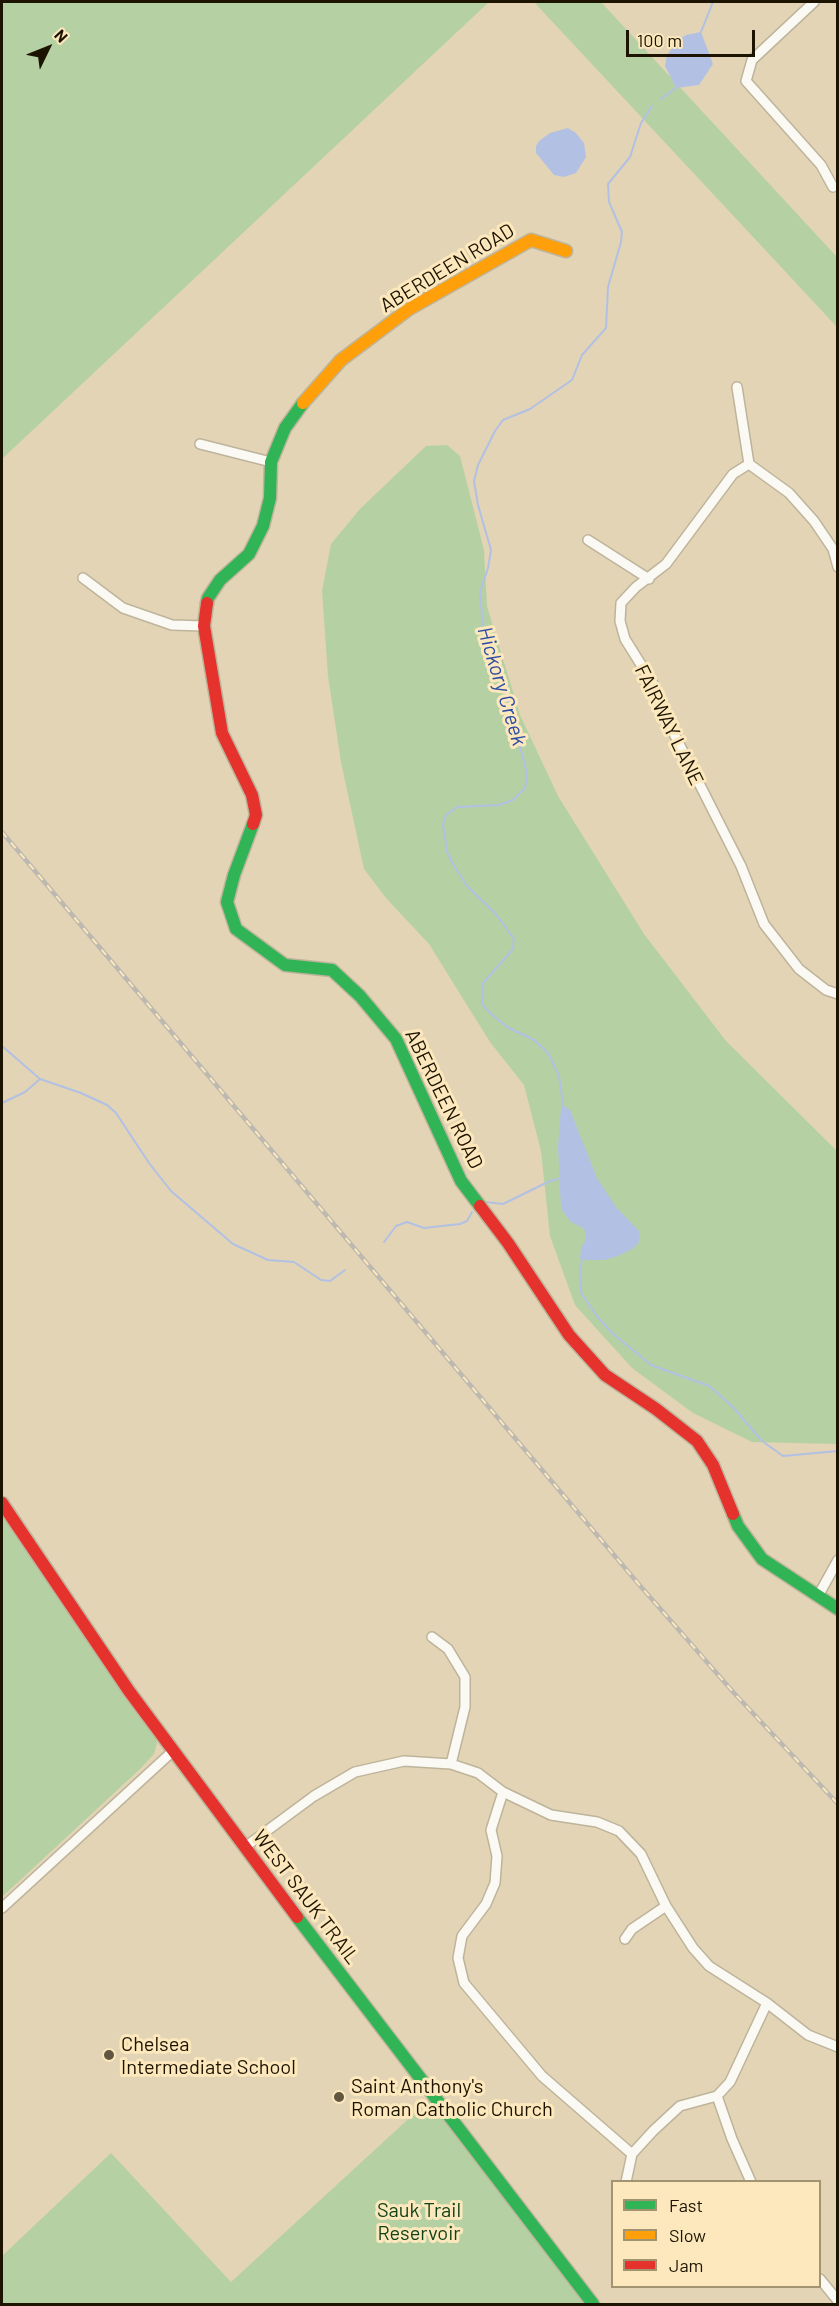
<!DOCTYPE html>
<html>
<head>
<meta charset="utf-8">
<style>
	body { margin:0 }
	#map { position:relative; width:839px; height:2306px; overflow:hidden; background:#e2d4b5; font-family:Barlow,sans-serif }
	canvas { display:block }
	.frame { position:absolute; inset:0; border:3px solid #1c1301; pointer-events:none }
	.legend { position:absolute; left:611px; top:2180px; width:210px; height:108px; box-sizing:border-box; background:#fce8bc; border:2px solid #a29371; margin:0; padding:8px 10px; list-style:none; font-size:18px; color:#1c1301 }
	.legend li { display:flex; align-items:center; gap:12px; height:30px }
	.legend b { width:30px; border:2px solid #a29371 }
	.north { position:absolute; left:18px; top:18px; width:60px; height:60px; -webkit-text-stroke:4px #fce8bc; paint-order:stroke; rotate:47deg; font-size:16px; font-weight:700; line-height:24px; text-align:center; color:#1c1301 }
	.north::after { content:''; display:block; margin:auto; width:21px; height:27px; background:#1c1301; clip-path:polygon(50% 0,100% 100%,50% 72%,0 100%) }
	.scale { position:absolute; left:626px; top:30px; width:129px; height:27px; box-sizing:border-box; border:3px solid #1c1301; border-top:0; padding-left:8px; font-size:18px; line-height:21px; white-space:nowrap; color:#1c1301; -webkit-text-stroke:4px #fce8bc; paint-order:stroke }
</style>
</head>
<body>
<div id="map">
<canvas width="839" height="2306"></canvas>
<div class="frame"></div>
<ul class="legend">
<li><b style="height:8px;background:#30b455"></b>Fast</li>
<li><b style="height:8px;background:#ff9f0a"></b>Slow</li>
<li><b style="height:8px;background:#e5322d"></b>Jam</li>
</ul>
<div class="north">N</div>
<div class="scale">100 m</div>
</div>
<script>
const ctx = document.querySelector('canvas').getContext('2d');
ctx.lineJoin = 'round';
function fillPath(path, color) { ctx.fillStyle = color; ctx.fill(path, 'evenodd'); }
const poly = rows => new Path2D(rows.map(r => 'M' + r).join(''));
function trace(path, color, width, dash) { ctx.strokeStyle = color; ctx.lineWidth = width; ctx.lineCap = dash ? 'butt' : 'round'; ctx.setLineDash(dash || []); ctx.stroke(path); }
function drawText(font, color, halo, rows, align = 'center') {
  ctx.font = font + ' Barlow,sans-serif'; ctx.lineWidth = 6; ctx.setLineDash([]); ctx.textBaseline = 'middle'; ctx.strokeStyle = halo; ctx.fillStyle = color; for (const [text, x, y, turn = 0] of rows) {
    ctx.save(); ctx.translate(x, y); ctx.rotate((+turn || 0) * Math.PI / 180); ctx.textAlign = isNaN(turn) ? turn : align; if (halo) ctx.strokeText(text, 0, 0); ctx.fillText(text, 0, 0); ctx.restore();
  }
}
fillPath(poly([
	[2,2,489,2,2,459],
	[534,2,601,2,837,257,837,327],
	[447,445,460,456,484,550,487,606,520,715,558,796,644,934,726,1041,837,1151,837,1444,752,1442,693,1413,632,1368,575,1305,550,1236,541,1151,524,1085,490,1042,429,944,386,898,364,869,341,762,328,676,322,591,331,544,360,509,426,446],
	[2,1511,155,1735,157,1743,154,1754,140,1769,2,1897],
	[429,2100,587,2304,2,2304,2,2256,111,2153,231,2282]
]), '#b5d1a3');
fillPath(poly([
	[701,32,713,64,699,85,676,88,665,66,667,55,678,40,686,35],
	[568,128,576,133,584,143,586,157,576,173,564,177,554,175,536,153,536,146,539,141,550,133],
	[563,1105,570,1110,597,1178,616,1207,639,1231,640,1238,638,1244,632,1249,618,1256,604,1260,582,1260,580,1258,581,1248,585,1241,586,1233,583,1228,571,1222,561,1209,558,1146,561,1107]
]), '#b2c1e3');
trace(poly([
	[701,32,713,2],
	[661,99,676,88],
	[2,1046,40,1079,81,1093,107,1105,116,1113,149,1163,171,1191,233,1244,268,1260,294,1262,321,1280,330,1281,345,1270],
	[2,1103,25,1092,40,1079],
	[563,1105,559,1076,548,1053,534,1040,507,1027,490,1013,482,1004,483,983,513,949,514,939,495,913,466,885,453,864,447,852,443,824,446,815,457,807,499,805,513,800,525,788,527,777,526,769,513,723,506,685,501,666,483,628,480,592,488,568,491,550,478,505,474,481,478,465,495,431,503,420,530,409,572,380,582,355,606,328,608,287,621,242,622,232,609,202,608,184,630,157,641,123,652,106],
	[486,1202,503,1204,550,1181,558,1179],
	[384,1242,396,1226,407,1222,424,1228,460,1224,467,1221,472,1212],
	[582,1260,580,1269,581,1293,596,1315,611,1332,651,1365,709,1386,733,1407,762,1441,783,1456,838,1451]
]), '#b2c1e3', 2);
const street = poly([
	[814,2,752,60,746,81,821,165,833,187],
	[737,387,749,464,789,493,814,521,833,549,838,567],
	[200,444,271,462],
	[749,464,733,474,666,564,636,587,621,603,620,621,625,639,655,687,664,714,741,866,764,924,799,969,826,990,838,994],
	[588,540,649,579],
	[83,578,123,608,172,625,204,626],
	[818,1596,838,1560],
	[432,1637,448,1649,465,1677,465,1707,451,1764],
	[503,1792,491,1830,497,1856,495,1883,486,1904,462,1936,458,1958,464,1983,542,2076,632,2154],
	[245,1847,314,1796,355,1772,404,1761,451,1764,478,1773,503,1792,551,1815,597,1822,619,1831,641,1854,666,1906,693,1948,709,1966,767,2003,808,2035,838,2047],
	[2,1908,173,1751],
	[625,1939,632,1929,666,1906],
	[717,2096,732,2139,751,2182],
	[626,2182,632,2154,653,2131,680,2106,717,2096,730,2082,767,2003],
	[820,2279,838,2301]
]);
const fast = poly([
	[207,603,208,598,220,580,249,554,263,526,270,498,271,462,285,428,303,403],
	[253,824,234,875,227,902,236,929,285,965,332,970,360,996,396,1039,461,1181,480,1206],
	[733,1514,738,1526,762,1559,838,1609],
	[297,1917,593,2304]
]);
const slow = poly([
	[303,403,341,360,409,309,531,240,566,251]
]);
const jam = poly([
	[207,603,204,626,222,733,252,795,256,815,253,824],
	[480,1206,508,1243,569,1335,605,1375,656,1409,697,1441,713,1465,733,1514],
	[2,1503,129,1691,297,1917]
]);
trace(street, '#beb49b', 12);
trace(fast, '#beb49b', 15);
trace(slow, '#beb49b', 15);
trace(jam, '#beb49b', 15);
trace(street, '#fbf9f4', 9);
trace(fast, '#30b455', 12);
trace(slow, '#ff9f0a', 12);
trace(jam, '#e5322d', 12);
const rail = poly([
	[2,832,636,1581,734,1693,838,1804]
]);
trace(rail, '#bdb9b1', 4.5);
trace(rail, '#fce8bc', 2, [7]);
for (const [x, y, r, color] of [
	[109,2055,6,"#615740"],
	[339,2097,6,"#615740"]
]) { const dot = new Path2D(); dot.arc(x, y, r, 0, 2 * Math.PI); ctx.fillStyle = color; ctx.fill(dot); trace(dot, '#fce8bc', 2); }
drawText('20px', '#1c1301', '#fce8bc', [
	["ABERDEEN ROAD",447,268,-31],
	["FAIRWAY LANE",669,725,64],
	["ABERDEEN ROAD",444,1099,64],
	["WEST SAUK TRAIL",306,1897,53]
]);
drawText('20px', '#1c1301', '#fce8bc', [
	["Chelsea",121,2044],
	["Intermediate School",121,2067],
	["Saint Anthony's",351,2086],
	["Roman Catholic Church",351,2109]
], 'left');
drawText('20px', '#104318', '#fce8bc', [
	["Sauk Trail",419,2210],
	["Reservoir",419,2233]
]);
drawText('italic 21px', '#2e4ca4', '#fce8bc', [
	["Hickory Creek",502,686,73]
]);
</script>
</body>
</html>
